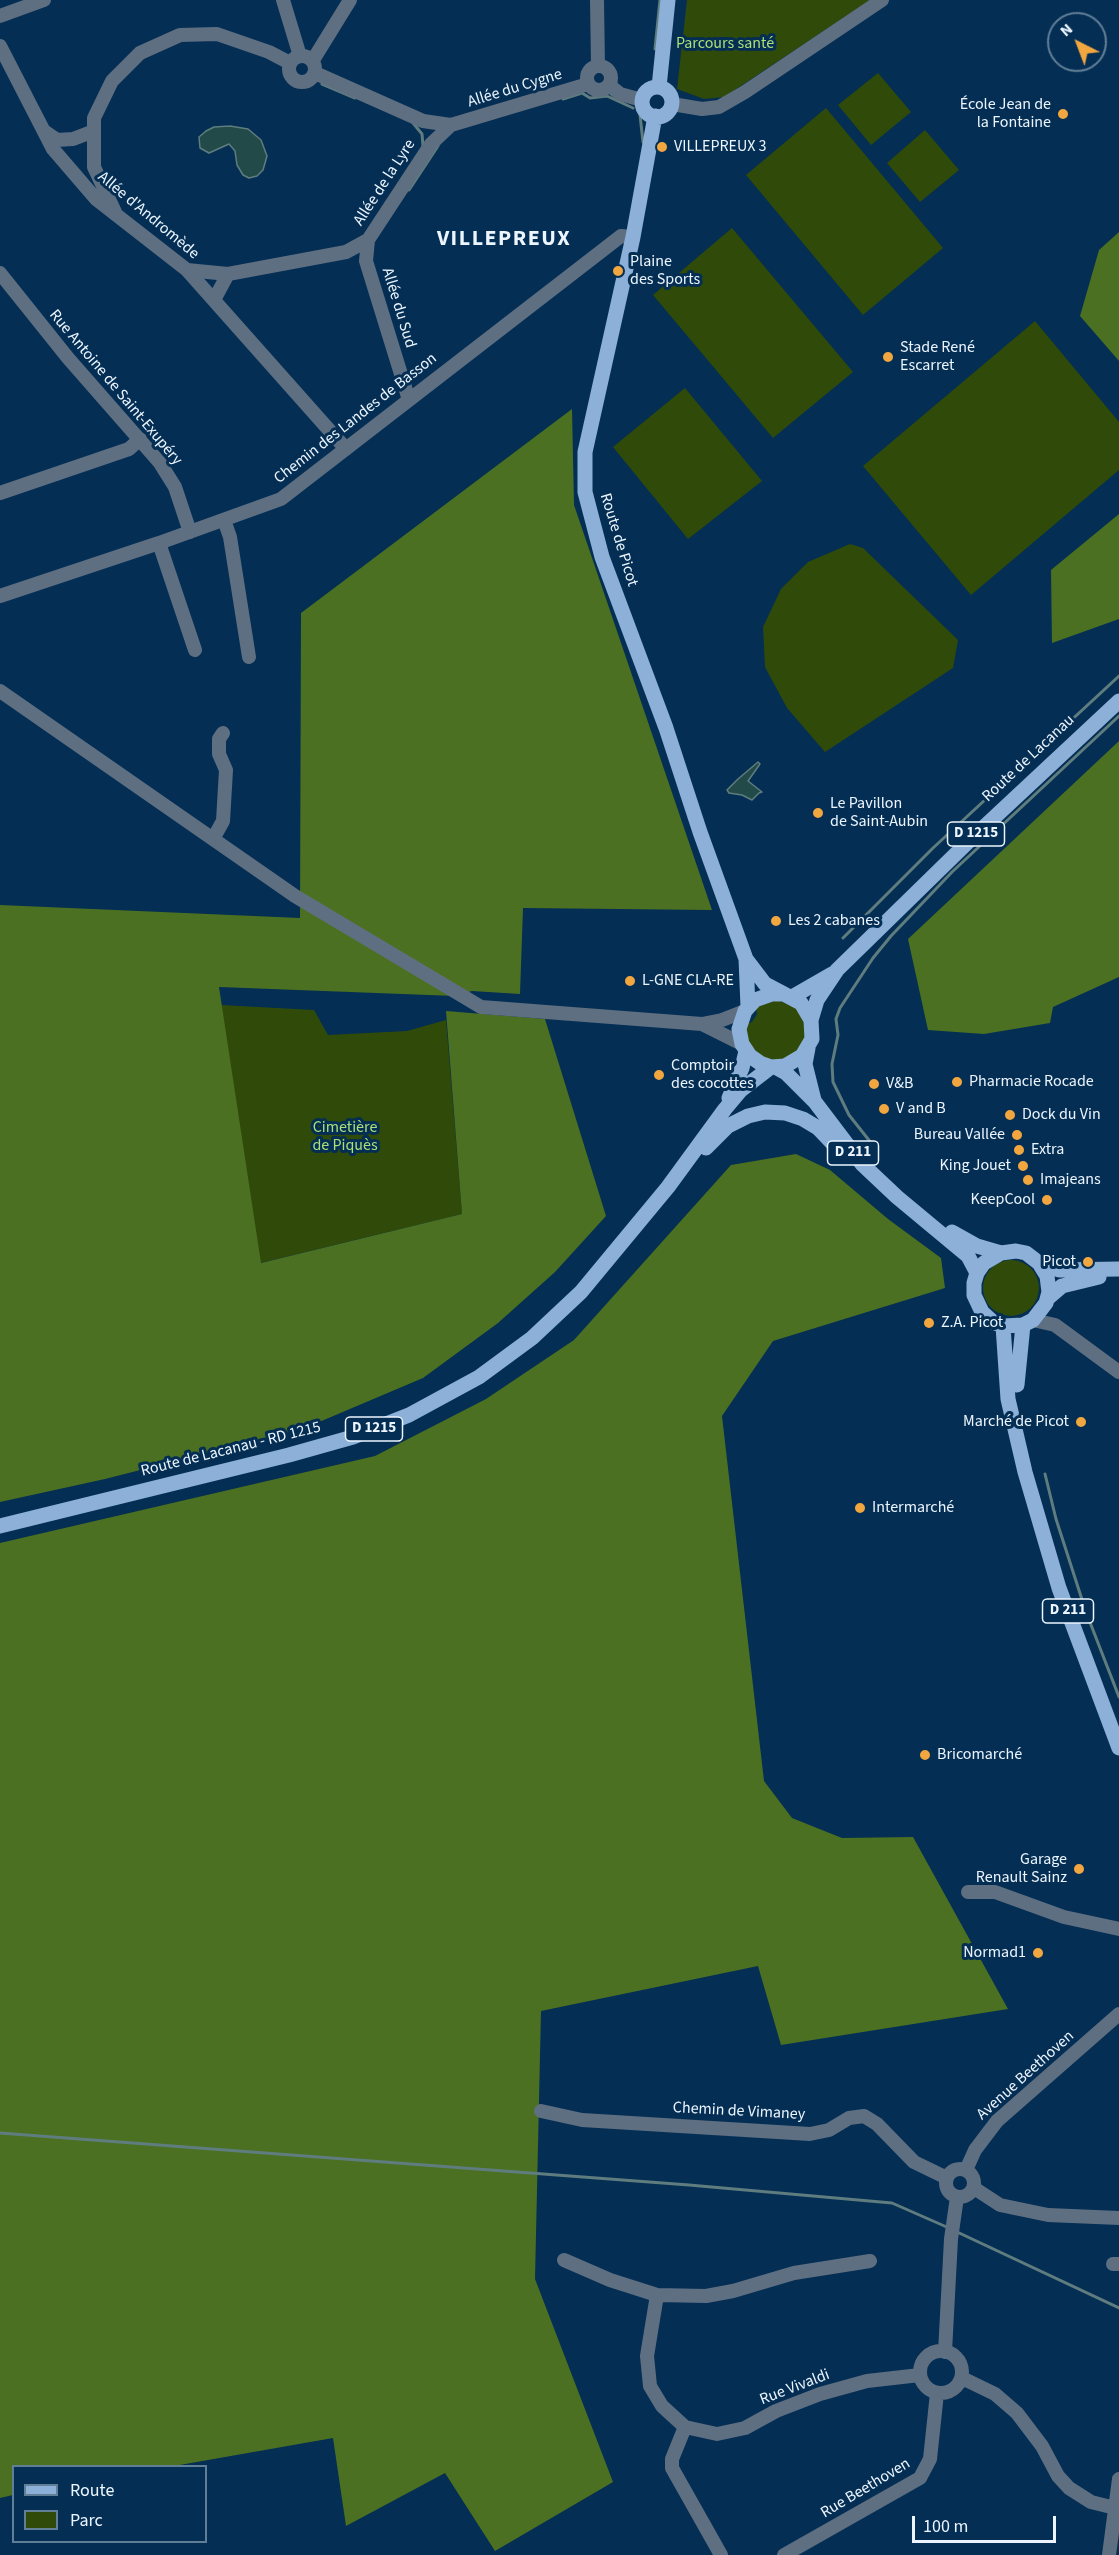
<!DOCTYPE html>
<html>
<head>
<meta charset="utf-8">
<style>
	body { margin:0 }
	#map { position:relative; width:1119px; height:2555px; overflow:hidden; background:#042e53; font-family:"Source Sans 3",sans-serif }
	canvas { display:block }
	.legend { position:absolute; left:12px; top:2465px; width:195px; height:78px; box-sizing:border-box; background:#042e53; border:2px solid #617e97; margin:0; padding:8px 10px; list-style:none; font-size:18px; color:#ecf5fe }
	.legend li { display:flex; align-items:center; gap:12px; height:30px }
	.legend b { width:30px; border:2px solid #617e97 }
	.north { position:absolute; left:1047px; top:12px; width:60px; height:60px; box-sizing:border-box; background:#042e53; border:2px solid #617e97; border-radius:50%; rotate:318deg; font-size:16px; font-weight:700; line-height:24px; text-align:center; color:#ecf5fe }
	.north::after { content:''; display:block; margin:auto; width:21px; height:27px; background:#f1a640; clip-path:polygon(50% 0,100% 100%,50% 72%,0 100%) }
	.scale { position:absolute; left:912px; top:2516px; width:144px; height:27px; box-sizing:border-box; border:3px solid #ecf5fe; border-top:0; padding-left:8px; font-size:18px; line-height:21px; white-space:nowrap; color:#ecf5fe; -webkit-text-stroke:4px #042e53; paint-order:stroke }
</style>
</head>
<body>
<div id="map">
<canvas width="1119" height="2555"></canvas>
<ul class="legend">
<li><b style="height:8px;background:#8cb0d7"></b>Route</li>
<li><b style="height:16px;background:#304b09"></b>Parc</li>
</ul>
<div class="north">N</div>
<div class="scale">100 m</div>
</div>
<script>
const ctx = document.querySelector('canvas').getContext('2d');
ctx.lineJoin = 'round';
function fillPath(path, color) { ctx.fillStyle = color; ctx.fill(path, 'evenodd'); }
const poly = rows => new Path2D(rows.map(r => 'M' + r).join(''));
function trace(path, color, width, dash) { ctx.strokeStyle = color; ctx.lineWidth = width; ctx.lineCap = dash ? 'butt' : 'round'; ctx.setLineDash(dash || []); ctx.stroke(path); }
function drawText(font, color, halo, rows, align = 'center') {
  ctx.font = font + ' "Source Sans 3",sans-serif'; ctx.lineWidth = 6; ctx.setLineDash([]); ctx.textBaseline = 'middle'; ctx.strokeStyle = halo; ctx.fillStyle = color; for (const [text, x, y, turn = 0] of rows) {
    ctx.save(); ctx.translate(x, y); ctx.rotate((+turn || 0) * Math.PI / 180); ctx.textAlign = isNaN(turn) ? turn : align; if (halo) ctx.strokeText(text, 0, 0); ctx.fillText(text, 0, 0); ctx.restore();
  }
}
fillPath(poly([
	[687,0,870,0,724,97,704,99,677,89],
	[878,73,911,112,871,145,838,105],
	[826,108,943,248,863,315,746,175],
	[925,130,959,170,920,202,887,163],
	[732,228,853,372,773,438,653,295],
	[1035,321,1119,422,1119,470,971,595,863,466],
	[685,388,762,481,688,539,613,447],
	[850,544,863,548,958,640,953,668,825,752,787,708,765,667,763,627,781,589,808,562],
	[778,1000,796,1008,806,1025,806,1035,796,1053,778,1061,768,1060,759,1056,747,1041,745,1024,752,1022,757,1014,756,1007],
	[221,1005,314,1010,328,1035,407,1031,446,1020,462,1214,260,1263],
	'983 1288a28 28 0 1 1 56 0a28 28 0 1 1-56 0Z'
]), '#304b09');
fillPath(poly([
	[1119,232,1119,361,1080,316,1099,250],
	[572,409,574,505,712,910,523,908,520,994,472,991,455,996,219,987,261,1263,462,1214,446,1011,545,1019,606,1216,555,1272,498,1323,423,1378,305,1428,105,1479,0,1502,0,905,300,918,301,613],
	[1119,514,1119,619,1052,643,1051,570],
	[1119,741,1119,977,1053,1007,1050,1023,984,1034,928,1030,908,939],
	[796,1154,830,1170,888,1219,941,1258,945,1288,773,1341,722,1416,764,1781,792,1818,842,1838,913,1837,1008,2009,781,2045,758,1966,541,2011,535,2279,613,2482,495,2551,445,2473,346,2526,333,2438,174,2466,14,2466,13,2495,0,2498,0,1543,375,1456,486,1399,574,1340,731,1165]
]), '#4c7021');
const water = poly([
	[230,126,248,129,261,140,267,156,263,170,257,176,249,178,243,175,237,165,235,151,229,144,209,153,200,148,199,137,206,131,214,127,230,126],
	[758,762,760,764,748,781,762,792,759,793,752,800,742,795,729,793,727,790,738,779,758,762]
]);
fillPath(water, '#224a48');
trace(water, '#5f7d7f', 1.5);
trace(poly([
	[655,49,660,0],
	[322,84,355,98],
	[563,99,582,93,590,98,607,96,633,108],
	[640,115,643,142],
	[413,123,422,134,423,146],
	[409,190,438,146],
	[843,938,933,848,1119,676],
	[872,1144,849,1115,833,1082,832,1064,838,1035,836,1019,840,1008,873,958,891,936,952,872,1119,716],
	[1045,1474,1056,1519,1086,1612,1119,1697],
	[0,2133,689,2185,892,2203,949,2228],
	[955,2231,1119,2308]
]), '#5f7d7f', 3);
trace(poly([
	[283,0,300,56],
	[597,0,598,66],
	[0,16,44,0],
	[0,46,53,149,96,199,187,270,346,449],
	'289 69a13 13 0 1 1 26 0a13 13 0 1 1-26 0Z',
	[313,60,350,0],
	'587 78a12 12 0 1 1 24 0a12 12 0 1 1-24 0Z',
	[609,85,620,94,642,100],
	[672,104,702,109,719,107,745,92,882,0],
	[451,125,588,84],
	[44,131,57,140,73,139,94,131],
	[115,212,94,167,94,118,112,81,140,53,180,35,217,34,269,52,290,63],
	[368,240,366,261,409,400],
	[187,270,228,274,346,252,368,240,431,144,451,125,423,121,315,73],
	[0,273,68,358,160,463,175,487,190,532],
	[214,300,228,274],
	[0,493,129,449,140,439],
	[224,520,230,537,249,657],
	[159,543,195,650],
	[0,596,159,543,281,499,621,236,633,237],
	[0,691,295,896,481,1007,702,1024,722,1020,745,1011],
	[213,839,223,821,226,770,219,754,219,739,223,733],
	[702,1024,742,1044],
	[1033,1320,1055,1325,1119,1372],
	[968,1892,995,1892,1064,1917,1119,1929],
	[541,2111,582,2120,810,2134,829,2130,849,2118,864,2116,877,2124,914,2162,947,2178],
	'946 2183a14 14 0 1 1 28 0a14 14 0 1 1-28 0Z',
	[966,2170,975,2150,997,2121,1119,2014],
	[974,2188,1000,2205,1048,2215,1119,2218],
	[564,2260,610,2280,657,2295,706,2296,733,2291,794,2273,870,2261],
	[1113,2264,1119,2264],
	[657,2295,647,2356,650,2386,662,2406,685,2427,717,2434,745,2428,776,2411,820,2394,867,2381,920,2375],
	'920 2372a21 21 0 1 1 42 0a21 21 0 1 1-42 0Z',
	[945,2352,951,2239,957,2197],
	[962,2378,995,2394,1017,2413,1042,2446,1058,2476,1069,2488,1091,2502,1119,2509],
	[685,2427,672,2459,672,2468,721,2555],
	[784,2555,920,2478,930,2459,937,2393],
	[1109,2555,1119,2479]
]), '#5e6f82', 14);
trace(poly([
	[659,87,668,0],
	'642 102a15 15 0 1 1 30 0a15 15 0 1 1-30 0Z',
	[655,116,633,237,585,452,585,492,602,557,666,728,700,832,746,959,748,1007],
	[746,959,765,984,801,1003,811,1020,812,1039,802,1056,785,1066,771,1067,760,1063,750,1056,742,1044,739,1029,745,1011,755,1000,772,994,781,994],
	[792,997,832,974],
	[811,1020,817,1000,837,970,968,842,1119,701],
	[808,1048,805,1064,814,1100],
	[775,1067,786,1073,815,1102,862,1164,897,1197,968,1256,977,1273],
	[729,1098,742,1068,746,1051],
	[706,1148,728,1126,748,1116,765,1112,785,1113,803,1119,818,1128,840,1151],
	[952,1232,977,1246,1001,1253],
	[1039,1263,1047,1276,1049,1292,1046,1303,1033,1320,1023,1325,1003,1326,993,1322,982,1312,974,1295,974,1283,977,1273,984,1263,1001,1253,1016,1251,1026,1253,1039,1263,1059,1270,1119,1269],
	[1048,1298,1062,1286,1099,1277],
	[1003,1326,1008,1399,1025,1472,1059,1588,1119,1748],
	[1017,1385,1023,1325],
	[0,1526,289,1455,353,1437,409,1415,479,1377,532,1338,581,1292,668,1187,725,1109,741,1090,771,1067]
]), '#8cb0d7', 15);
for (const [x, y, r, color] of [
	[1063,114,6,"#f1a640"],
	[662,147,6,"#f1a640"],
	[618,271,6,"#f1a640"],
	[888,357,6,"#f1a640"],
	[818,813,6,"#f1a640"],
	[776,921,6,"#f1a640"],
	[630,981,6,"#f1a640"],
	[659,1075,6,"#f1a640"],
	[957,1082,6,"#f1a640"],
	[874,1084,6,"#f1a640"],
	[884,1109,6,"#f1a640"],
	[1010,1115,6,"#f1a640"],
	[1017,1135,6,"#f1a640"],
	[1019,1150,6,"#f1a640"],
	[1023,1166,6,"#f1a640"],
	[1028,1180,6,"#f1a640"],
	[1047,1200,6,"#f1a640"],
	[1088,1262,6,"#f1a640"],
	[929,1323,6,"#f1a640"],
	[1081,1422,6,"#f1a640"],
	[860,1508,6,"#f1a640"],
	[925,1755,6,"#f1a640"],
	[1079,1869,6,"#f1a640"],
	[1038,1953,6,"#f1a640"]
]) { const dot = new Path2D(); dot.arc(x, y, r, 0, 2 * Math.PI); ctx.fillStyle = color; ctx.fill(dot); trace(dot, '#042e53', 2); }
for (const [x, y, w] of [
	[976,834,57],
	[853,1153,51],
	[374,1429,57],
	[1068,1611,51]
]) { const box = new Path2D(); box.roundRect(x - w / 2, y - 12, w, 24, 4.5); ctx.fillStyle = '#042e53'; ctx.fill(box); trace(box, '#ecf5fe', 1.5); }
drawText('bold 15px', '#ecf5fe', null, [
	["D 1215",976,834],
	["D 211",853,1153],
	["D 1215",374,1429],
	["D 211",1068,1611]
]);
drawText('16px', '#acdf77', '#042e53', [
	["Parcours santé",725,44],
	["Cimetière",345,1128],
	["de Piquès",345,1146]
]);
drawText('16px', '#ecf5fe', '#042e53', [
	["Allée du Cygne",515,89,-17],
	["Allée de la Lyre",385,183,-57],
	["Allée d'Andromède",148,216,40],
	["Allée du Sud",398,308,73],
	["Rue Antoine de Saint-Exupéry",115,388,50],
	["Chemin des Landes de Basson",356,419,-38],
	["Route de Picot",618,540,73],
	["Route de Lacanau",1029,759,-43],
	["Route de Lacanau - RD 1215",231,1450,-14],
	["Avenue Beethoven",1026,2076,-42],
	["Chemin de Vimaney",739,2112,3],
	["Rue Vivaldi",795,2388,-21],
	["Rue Beethoven",866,2489,-31]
]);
drawText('16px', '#ecf5fe', '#042e53', [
	["École Jean de",1051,105,"right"],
	["la Fontaine",1051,123,"right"],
	["VILLEPREUX 3",674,147],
	["Plaine",630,262],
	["des Sports",630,280],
	["Stade René",900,348],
	["Escarret",900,366],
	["Le Pavillon",830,804],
	["de Saint-Aubin",830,822],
	["Les 2 cabanes",788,921],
	["L-GNE CLA-RE",642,981],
	["Comptoir",671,1066],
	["des cocottes",671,1084],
	["Pharmacie Rocade",969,1082],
	["V&B",886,1084],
	["V and B",896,1109],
	["Dock du Vin",1022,1115],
	["Bureau Vallée",1005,1135,"right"],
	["Extra",1031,1150],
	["King Jouet",1011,1166,"right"],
	["Imajeans",1040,1180],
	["KeepCool",1035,1200,"right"],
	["Picot",1076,1262,"right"],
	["Z.A. Picot",941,1323],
	["Marché de Picot",1069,1422,"right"],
	["Intermarché",872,1508],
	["Bricomarché",937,1755],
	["Garage",1067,1860,"right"],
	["Renault Sainz",1067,1878,"right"],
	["Normad1",1026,1953,"right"]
], 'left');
ctx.letterSpacing = '1.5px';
drawText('bold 22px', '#ecf5fe', '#042e53', [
	["VILLEPREUX",504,240]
]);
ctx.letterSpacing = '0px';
</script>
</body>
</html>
